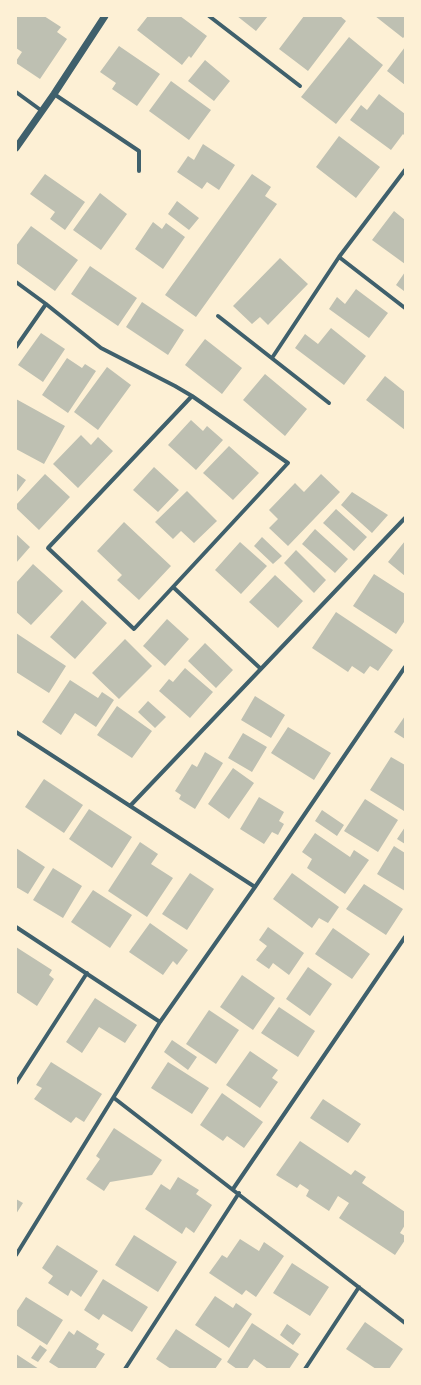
<!DOCTYPE html>
<html>
<head>
<meta charset="utf-8">
<style>
	body { margin:0 }
	#map { position:relative; width:421px; height:1385px; overflow:hidden; background:#fdf0d5; font-family:Inter,sans-serif }
	canvas { display:block }
	.frame { position:absolute; inset:0; border:17px solid #fdf0d5; pointer-events:none }
</style>
</head>
<body>
<div id="map">
<canvas width="421" height="1385"></canvas>
<div class="frame"></div>
</div>
<script>
const ctx = document.querySelector('canvas').getContext('2d');
ctx.lineJoin = 'round';
function fillPath(path, color) { ctx.fillStyle = color; ctx.fill(path, 'evenodd'); }
const poly = rows => new Path2D(rows.map(r => 'M' + r).join(''));
function trace(path, color, width, dash) { ctx.strokeStyle = color; ctx.lineWidth = width; ctx.lineCap = dash ? 'butt' : 'round'; ctx.setLineDash(dash || []); ctx.stroke(path); }
fillPath(poly([
	[16,16,44,16,61,27,57,32,67,39,40,79,16,63,16,61,22,52,16,48],
	[148,16,180,16,207,36,191,58,189,56,182,65,137,30],
	[237,16,268,16,256,31],
	[304,16,340,16,346,21,308,71,279,49],
	[375,16,405,16,405,36,403,38],
	[349,37,383,65,336,124,301,97],
	[119,46,160,74,137,106,112,89,116,83,100,72],
	[405,47,405,85,387,71],
	[205,60,230,81,214,101,188,81],
	[171,81,211,110,189,140,149,111],
	[379,94,405,114,405,136,403,134,391,150,350,120,361,105,367,110],
	[339,136,380,167,356,198,316,167],
	[203,144,235,165,219,190,207,182,202,189,177,172,188,156,194,160],
	[45,174,85,202,65,230,50,219,55,212,30,194],
	[252,174,271,187,265,196,277,204,196,317,165,295],
	[100,193,127,214,101,250,73,230],
	[177,201,199,218,189,230,168,214],
	[394,211,405,220,405,264,372,240],
	[153,222,162,229,166,223,185,237,163,269,135,249],
	[31,226,78,260,55,291,16,263,16,246],
	[280,258,308,284,268,325,260,317,252,324,233,306],
	[90,266,137,298,118,326,71,294],
	[405,272,405,290,404,291,396,285],
	[356,289,388,313,369,338,329,309,337,297,345,304],
	[142,302,184,330,168,355,126,327],
	[331,328,366,356,344,385,295,348,305,334,318,344],
	[41,333,65,349,43,382,18,365],
	[205,339,242,368,222,394,185,365],
	[67,358,82,368,85,364,96,371,68,413,42,395],
	[107,367,131,385,98,430,74,412],
	[265,374,307,409,285,436,243,400],
	[385,376,405,392,405,430,366,400],
	[16,399,65,426,44,464,16,449],
	[191,420,203,431,207,426,223,440,196,470,168,445],
	[81,435,91,445,98,437,113,451,78,488,53,464],
	[229,446,259,473,233,500,203,473],
	[154,467,179,490,158,512,133,490],
	[16,473,26,480,16,493],
	[45,474,70,497,39,530,16,508,16,505],
	[321,474,340,492,288,546,269,528,278,519,269,510,295,483,304,492],
	[187,491,217,521,194,543,181,531,173,539,155,522],
	[352,492,388,515,372,533,341,505],
	[336,509,367,537,354,551,323,523],
	[124,522,171,566,139,600,117,580,122,575,97,551],
	[315,529,348,559,335,573,302,544],
	[16,534,30,547,16,563],
	[262,537,282,556,273,564,254,546],
	[405,541,405,576,388,562],
	[240,542,267,566,241,594,215,570],
	[296,550,326,580,314,593,284,563],
	[33,564,63,591,31,625,16,612,16,583],
	[374,574,405,594,405,623,404,622,396,634,353,606],
	[275,575,303,601,278,628,249,602],
	[82,600,107,623,75,659,50,637],
	[336,612,393,650,378,671,370,666,364,674,352,666,348,672,312,648],
	[167,619,189,639,165,666,143,646],
	[16,633,66,666,49,693,16,672],
	[125,639,152,666,119,699,92,673],
	[205,643,233,670,216,688,188,661],
	[185,668,213,692,190,718,159,691,169,679,173,682],
	[70,680,98,698,102,692,114,700,96,727,75,713,61,735,42,722],
	[255,696,285,715,271,738,241,720],
	[148,701,166,717,155,728,138,712],
	[117,706,152,731,132,758,97,735],
	[405,716,405,739,394,732],
	[288,727,331,753,314,780,271,753],
	[243,733,267,747,252,772,228,758],
	[205,752,223,763,195,809,179,799,181,795,175,791,192,764,197,767],
	[391,757,405,765,405,809,404,811,370,790],
	[233,768,254,783,229,819,208,804],
	[44,779,83,805,64,833,25,807],
	[259,797,284,812,279,821,284,824,278,835,272,832,264,844,240,829],
	[365,799,398,820,378,852,344,831],
	[89,809,132,837,112,868,69,839],
	[322,810,344,825,337,836,315,821],
	[405,827,405,844,397,839],
	[315,833,350,857,354,850,369,860,345,894,307,868,312,859,302,852],
	[140,842,158,854,151,864,173,878,147,917,108,891],
	[394,846,405,853,405,891,377,874],
	[16,848,45,867,28,894,16,887],
	[53,868,82,886,63,918,33,900],
	[190,873,214,889,187,930,162,914],
	[292,873,339,907,328,923,319,918,312,928,273,899],
	[364,884,403,909,386,935,346,909],
	[93,890,132,915,110,948,71,922],
	[150,923,188,950,177,965,173,961,163,975,129,952],
	[268,927,304,953,289,975,273,963,269,969,256,960,267,946,259,940],
	[333,928,370,954,352,979,315,954],
	[16,947,52,970,49,975,54,979,37,1006,16,992],
	[308,967,332,984,310,1016,286,999],
	[242,975,275,998,253,1030,220,1007],
	[95,998,137,1025,125,1043,99,1027,82,1053,66,1042],
	[279,1007,315,1031,298,1057,261,1033],
	[209,1010,239,1030,216,1064,186,1044],
	[172,1040,197,1057,188,1070,164,1052],
	[250,1051,278,1070,272,1078,278,1082,260,1108,226,1085],
	[51,1062,102,1094,84,1122,76,1117,71,1123,34,1099,42,1088,36,1085],
	[168,1062,209,1088,192,1114,151,1088],
	[222,1093,263,1122,244,1148,227,1136,223,1141,200,1125],
	[323,1099,361,1124,348,1143,310,1118],
	[114,1128,162,1160,152,1175,110,1182,104,1191,86,1179,100,1159,96,1156],
	[300,1141,351,1175,355,1170,366,1177,362,1183,405,1212,405,1225,400,1233,405,1236,405,1240,395,1255,339,1218,349,1203,338,1196,329,1211,306,1196,309,1190,300,1184,297,1188,276,1175],
	[178,1177,199,1190,196,1194,212,1205,194,1233,186,1227,182,1234,145,1209,161,1184,170,1190],
	[16,1199,23,1203,16,1214],
	[134,1235,177,1262,158,1292,115,1265],
	[240,1239,259,1251,264,1242,284,1256,256,1297,246,1290,242,1295,209,1273,222,1255,227,1258],
	[57,1245,98,1271,81,1297,71,1290,68,1296,48,1283,53,1276,42,1268],
	[292,1263,329,1287,310,1316,273,1293],
	[103,1279,148,1307,132,1332,103,1314,99,1320,84,1310],
	[215,1296,233,1308,236,1303,252,1314,229,1348,195,1325],
	[26,1297,63,1320,47,1345,16,1325,16,1312],
	[365,1322,403,1349,389,1369,376,1369,346,1349],
	[252,1323,299,1354,289,1369,268,1369,254,1359,247,1369,237,1369,227,1362],
	[287,1324,301,1334,293,1345,280,1335],
	[176,1329,222,1359,215,1369,171,1369,156,1359],
	[77,1330,99,1344,96,1349,105,1354,95,1369,60,1369,49,1362,69,1331,74,1335],
	[40,1345,47,1350,38,1362,31,1358],
	[16,1354,39,1369,16,1369]
]), '#bec0b2');
trace(poly([
	[209,16,300,86],
	[16,92,42,111],
	[54,94,139,151,139,171],
	[339,257,405,308],
	[16,282,46,304,101,348,175,386,192,396,288,463,134,629,48,548,192,396],
	[218,316,329,403],
	[16,347,46,304],
	[272,358,339,257,405,170],
	[173,587,261,669],
	[16,732,255,887],
	[130,806,405,518],
	[16,927,160,1022],
	[16,1083,87,973],
	[114,1098,405,1323],
	[233,1189,405,937],
	[16,1255,160,1022,255,887,405,667],
	[125,1369,239,1193],
	[305,1369,359,1287]
]), '#3f606c', 4);
trace(poly([
	[16,148,54,94,105,16]
]), '#3f606c', 7);
</script>
</body>
</html>
